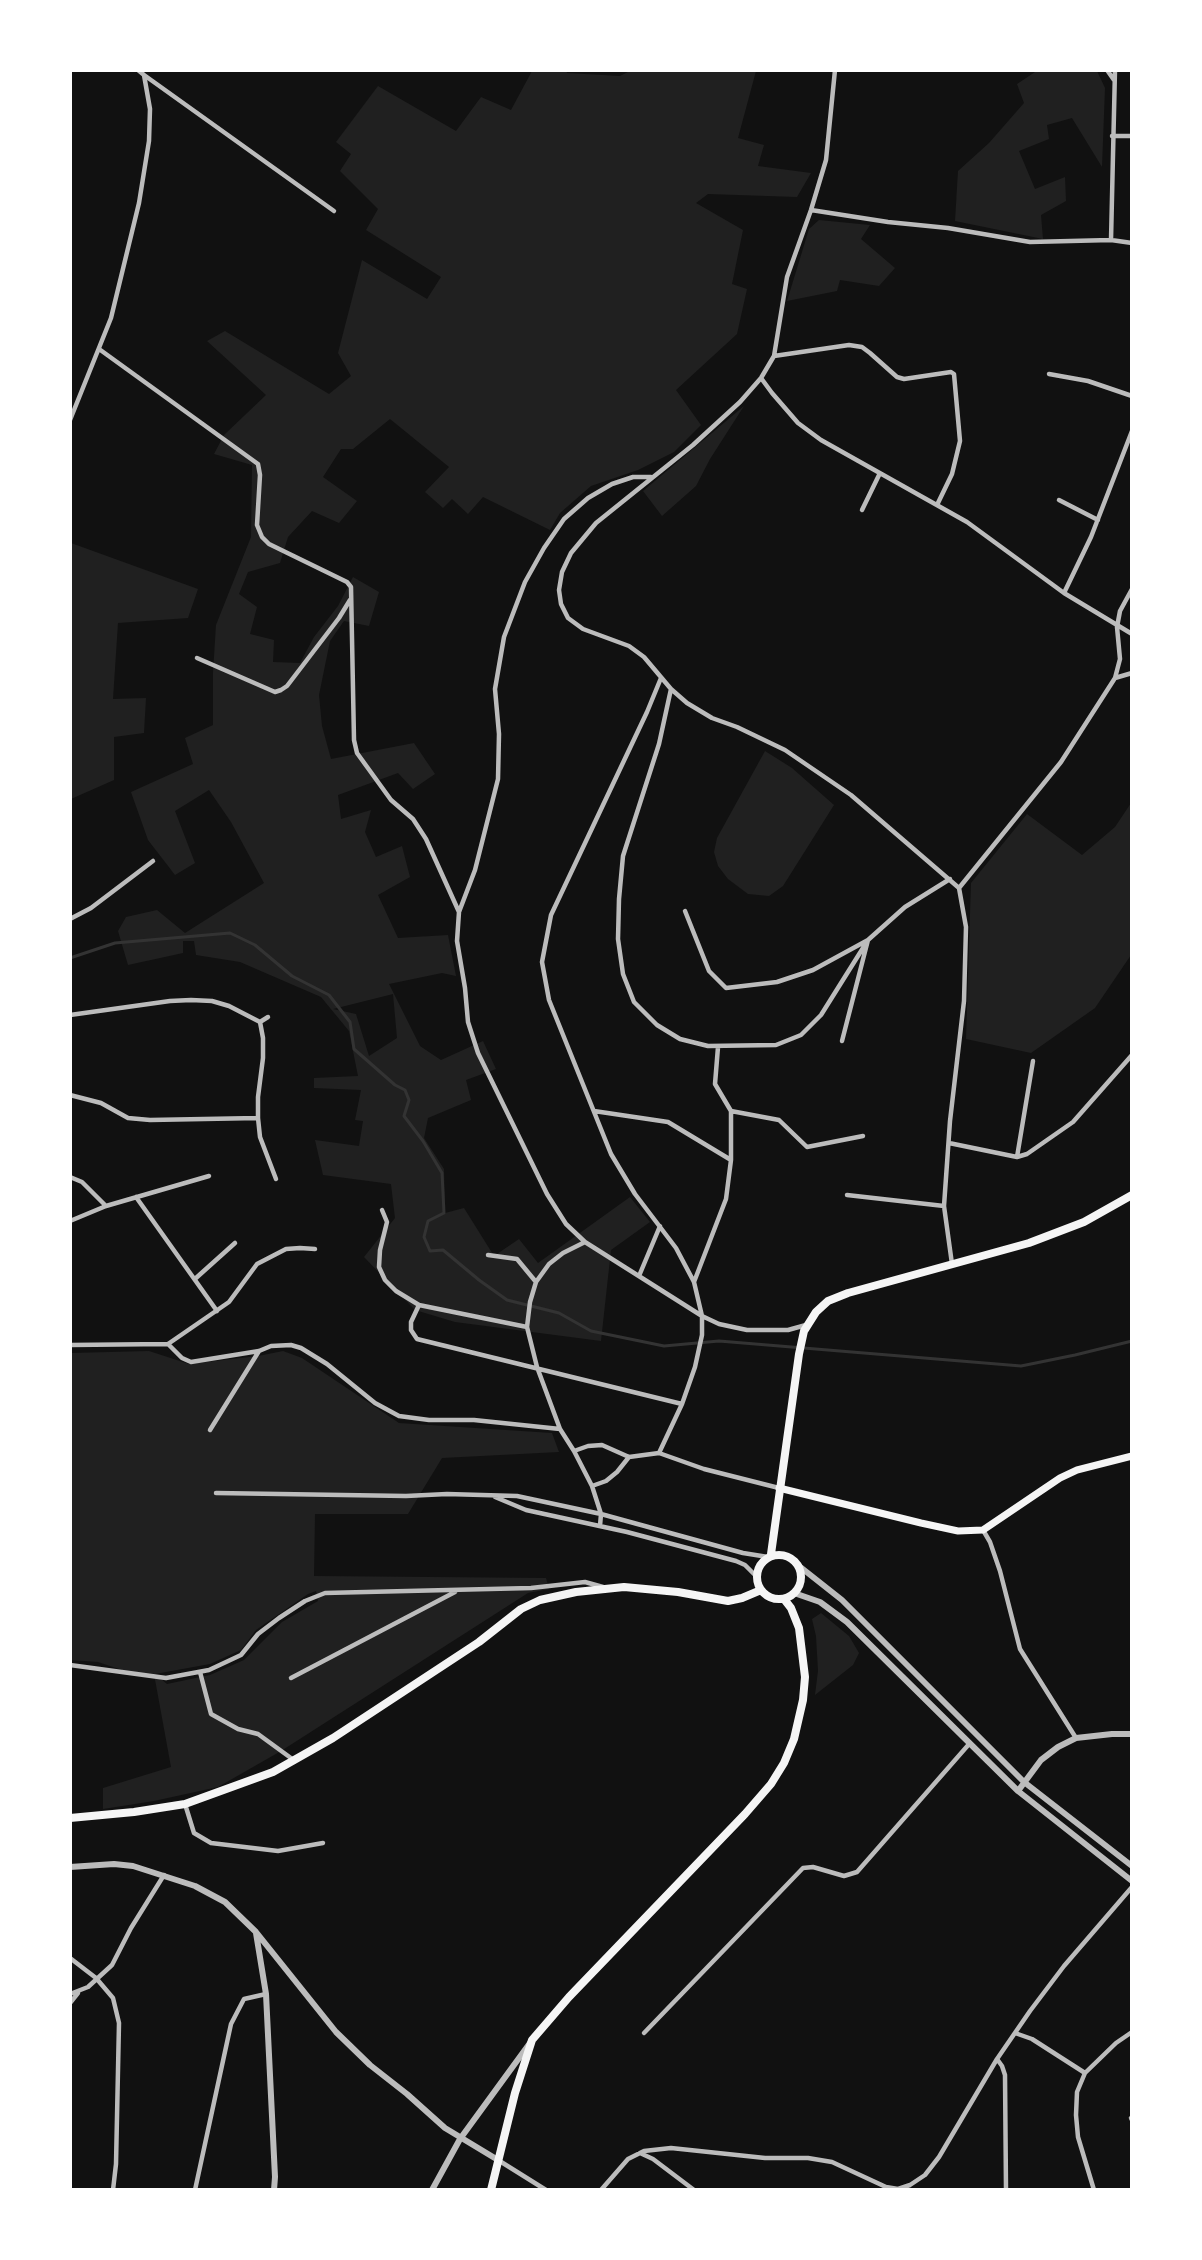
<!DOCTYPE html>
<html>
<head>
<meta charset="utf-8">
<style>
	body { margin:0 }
	#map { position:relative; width:1202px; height:2260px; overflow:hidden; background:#111; font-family:Ubuntu,sans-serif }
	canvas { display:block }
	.frame { position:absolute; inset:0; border:72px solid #fff; pointer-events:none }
</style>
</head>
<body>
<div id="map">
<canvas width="1202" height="2260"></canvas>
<div class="frame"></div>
</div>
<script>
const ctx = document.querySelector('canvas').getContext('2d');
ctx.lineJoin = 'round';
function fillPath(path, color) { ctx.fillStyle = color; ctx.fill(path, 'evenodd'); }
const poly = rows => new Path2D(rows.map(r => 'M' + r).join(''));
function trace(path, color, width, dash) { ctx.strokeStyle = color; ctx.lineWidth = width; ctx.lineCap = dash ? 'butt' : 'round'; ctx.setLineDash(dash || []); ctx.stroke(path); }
fillPath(poly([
	[632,70,756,71,738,138,764,145,758,166,811,173,797,197,708,194,696,203,743,230,732,284,747,289,737,334,676,390,701,425,674,452,638,470,591,486,560,513,550,530,483,497,468,514,452,499,443,508,425,492,449,467,390,419,353,449,341,449,323,477,357,501,339,523,312,511,288,537,280,563,248,572,239,594,257,607,250,634,274,640,273,662,300,663,314,637,338,606,353,577,379,592,369,626,344,621,330,641,319,695,322,726,331,759,414,743,435,774,413,789,398,773,338,795,341,819,371,810,365,832,376,857,402,846,410,877,378,895,398,938,448,935,456,976,442,973,389,984,420,1046,441,1060,483,1041,496,1069,466,1080,471,1100,428,1118,424,1138,444,1169,445,1213,464,1208,494,1256,519,1239,538,1263,630,1197,650,1222,611,1250,601,1341,455,1322,415,1310,364,1257,395,1218,391,1184,323,1175,315,1140,359,1146,363,1121,355,1120,361,1090,314,1088,314,1078,358,1076,349,1031,321,997,240,962,196,955,194,941,183,941,183,953,128,965,118,931,126,917,157,910,185,933,264,883,231,822,209,790,175,811,195,863,175,875,148,840,131,792,193,764,185,738,213,725,213,673,216,625,251,537,252,465,214,454,224,435,266,395,207,341,225,331,329,394,351,376,338,353,362,260,427,299,441,277,366,230,378,209,340,171,351,154,336,142,378,86,456,131,481,97,511,110,532,71,566,71,567,73,620,76],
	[393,994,397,1038,369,1056,356,1014,333,1009],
	[1035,71,1097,71,1105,88,1102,167,1072,118,1047,125,1049,139,1019,151,1035,189,1065,177,1066,201,1041,215,1043,239,955,221,958,171,989,143,1024,103,1017,84,1035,72],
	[819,220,870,225,861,239,895,268,879,286,840,280,837,291,787,301,809,229],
	[744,406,710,459,696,486,662,516,643,491],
	[71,543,198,589,188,618,118,623,113,699,146,698,144,733,114,737,114,780,71,799],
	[765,751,792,768,834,805,783,886,769,896,748,894,728,879,718,866,714,852,717,838],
	[1131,803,1131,955,1095,1008,1031,1053,966,1039,971,883,1027,814,1082,855,1115,827],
	[149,1351,189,1364,258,1356,283,1351,302,1358,399,1423,552,1433,559,1452,442,1458,408,1514,315,1514,314,1576,546,1578,549,1589,528,1593,281,1751,218,1787,154,1801,103,1809,103,1788,171,1767,154,1674,128,1672,98,1662,71,1660,71,1353],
	[316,1591,318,1601,282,1622,244,1660,210,1675,167,1684,155,1674,210,1664,241,1650,256,1630,308,1594],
	[821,1613,849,1636,859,1653,853,1665,815,1695,818,1671,816,1636,812,1619]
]), '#202020');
trace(poly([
	[70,958,115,943,230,933,255,945,292,976,329,995,350,1022,354,1049,395,1085,405,1090,409,1100,404,1116,423,1141,442,1173,444,1213,428,1221,424,1237,430,1251,443,1250,479,1280,507,1300,559,1313,591,1331,664,1346,719,1341,1021,1366,1075,1355,1132,1341]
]), '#333', 3);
trace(poly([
	[835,70,826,160,811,210,787,277,774,356,761,378,740,402,693,445,596,523,571,553,562,572,559,590,561,604,568,618,583,629,629,646,644,657,671,689,687,703,712,718,737,727,785,750,851,795,959,888,966,927,964,1001,950,1121,944,1206,952,1264],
	[1107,70,1114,80],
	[1115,70,1111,240,1132,243],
	[144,75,334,211],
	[1112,136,1132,136],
	[811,210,888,222,948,228,1030,242,1111,240],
	[99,349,258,464,260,475,257,525,262,537,269,544,347,582,351,587,354,740,357,753,391,800,413,819,426,839,459,912],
	[774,356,849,345,862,347,870,353,897,377,904,379,951,372,954,374,960,441,952,474,937,505],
	[1049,374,1088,381,1132,396],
	[761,378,772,393,798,423,821,440,967,522,1064,593,1132,634],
	[70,420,111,318,139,203,149,141,150,109,144,75,138,70],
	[651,477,633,477,612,484,588,498,564,519,544,548,525,582,504,637,495,689,499,734,498,779,475,870,459,912,457,941,465,988,468,1022,478,1053,547,1194,566,1224,585,1242,702,1316,702,1335,695,1367,682,1404,659,1453,704,1469,779,1488],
	[1059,500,1098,520],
	[862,510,880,473],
	[1064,593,1091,537,1132,431],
	[197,658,275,692,281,690,287,686,339,618,350,600],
	[661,678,647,712,551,915,542,962,549,1000,611,1154,635,1194,676,1248,694,1282,702,1316,719,1324,747,1330,788,1330,806,1325],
	[1115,678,1132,673],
	[671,689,659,744,623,856,619,899,618,939,623,974,634,1002,657,1025,680,1039,708,1046,776,1045,801,1035,821,1015,868,940,905,907,950,879],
	[959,888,1061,762,1115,678,1120,659,1117,627,1120,611,1132,589],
	[685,911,709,971,726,988,777,982,813,970,868,940,842,1041],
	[70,919,91,908,153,861],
	[70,1015,170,1001,191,1000,212,1001,229,1006,260,1022,268,1017],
	[260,1022,263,1038,263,1058,258,1097,258,1118,260,1137,276,1179],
	[70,1095,101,1103,128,1118,150,1120,258,1118],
	[594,1111,668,1122,731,1160],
	[731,1111,779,1120,807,1147,863,1136],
	[949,1143,1017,1157,1027,1154,1073,1122,1132,1055],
	[1017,1157,1033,1061],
	[70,1177,82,1182,106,1206],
	[847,1195,944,1206],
	[136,1197,217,1311],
	[382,1210,387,1222,380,1250,379,1267,385,1280,396,1291,419,1305,527,1327],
	[70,1221,106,1206,209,1176],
	[585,1242,563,1253,549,1264,536,1282,530,1302,527,1327,537,1367,560,1429,574,1451,592,1486,601,1514,600,1526],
	[488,1255,517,1259,536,1282],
	[639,1276,660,1226],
	[196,1278,235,1243],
	[694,1282,726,1199,731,1160,731,1111,715,1084,718,1047],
	[419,1305,411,1322,411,1330,417,1339,682,1404],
	[168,1344,182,1358,191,1362,259,1351,271,1346,291,1345,301,1348,327,1364,375,1403,399,1416,429,1420,474,1420,560,1429],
	[70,1345,168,1344,229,1302,257,1264,286,1249,300,1248,315,1249],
	[210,1430,259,1351],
	[574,1451,588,1446,602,1445,629,1457,659,1453],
	[592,1486,606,1481,617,1472,629,1457],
	[216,1493,406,1496,447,1494,517,1496,601,1514,743,1553,768,1557],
	[495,1497,526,1510,627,1532,736,1561,745,1565,757,1577],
	[983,1530,990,1542,1000,1571,1020,1649,1076,1738],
	[70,1665,166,1678,209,1670,241,1655,258,1634,279,1618,305,1601,325,1593,531,1588,585,1582,603,1587],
	[200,1672,211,1714,238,1729,258,1734,295,1761],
	[291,1678,455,1592],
	[185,1804,194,1833,211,1843,278,1851,323,1843],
	[70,1958,96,1978,113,1998,119,2023,116,2164,113,2190],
	[70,1994,88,1987,112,1965,131,1928,164,1875],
	[70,2003,78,1993],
	[644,2033,803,1868,813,1867,844,1876,857,1872,970,1743],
	[1015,2033,1032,2039,1085,2073],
	[997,2059,1002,2066,1005,2075,1006,2190],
	[1131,2118,1132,2120],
	[640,2153,653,2159,694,2190],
	[498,2160,546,2190],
	[195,2190,231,2024,244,1999,266,1994],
	[601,2190,628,2159,644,2151,671,2148,765,2158,808,2158,832,2162,886,2187,898,2189,910,2185,925,2175,939,2157,997,2059,1030,2011,1064,1966,1132,1887],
	[1094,2190,1078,2137,1076,2115,1077,2092,1085,2073,1116,2043,1132,2032]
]), '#bcbcbc', 4.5);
trace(poly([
	[799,1566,842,1600,1024,1782,1132,1866],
	[794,1593,820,1602,847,1622,1018,1791,1132,1881],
	[1018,1791,1041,1760,1058,1747,1076,1738,1112,1734,1132,1734],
	[70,1867,114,1864,133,1866,195,1886,225,1902,256,1932,336,2032,370,2065,407,2094,445,2128,498,2160],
	[256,1933,266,1994,275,2177,274,2190],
	[432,2190,460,2139,530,2043]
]), '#bcbcbc', 6);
trace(poly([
	[779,1488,921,1523,958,1531,983,1530,1060,1478,1077,1470,1132,1456]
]), '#f5f5f5', 7);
trace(poly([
	[771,1554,799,1354,804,1331,816,1312,828,1301,848,1293,1029,1243,1084,1222,1132,1195],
	'757 1577a22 22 0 1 1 44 0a22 22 0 1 1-44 0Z',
	[70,1818,134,1812,185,1804,273,1772,333,1738,479,1642,521,1609,540,1600,576,1592,624,1587,678,1592,728,1601,742,1598,761,1590],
	[491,2190,515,2093,532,2040,569,1997,745,1814,771,1784,784,1763,794,1739,803,1700,805,1677,799,1628,791,1608,784,1599]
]), '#f5f5f5', 8);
</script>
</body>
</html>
